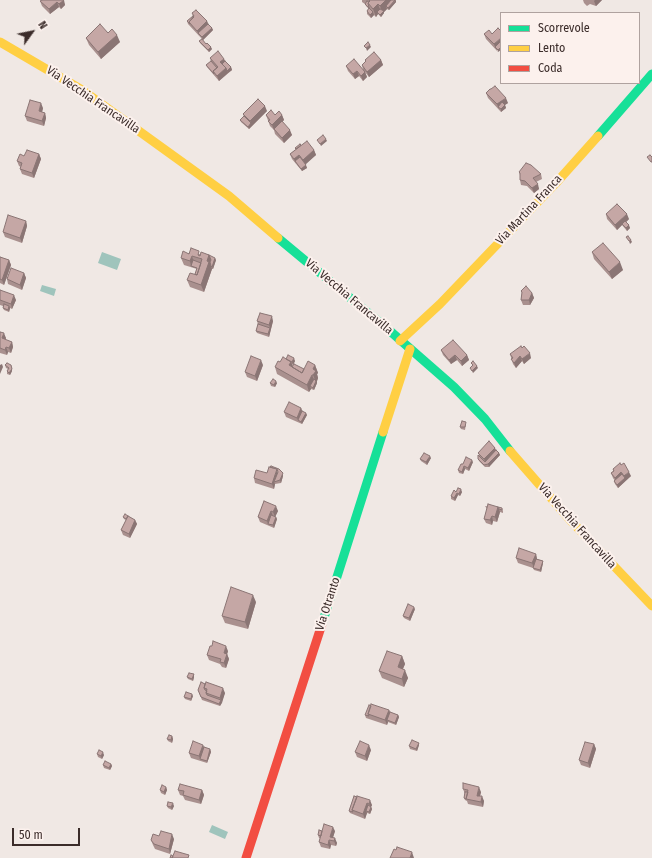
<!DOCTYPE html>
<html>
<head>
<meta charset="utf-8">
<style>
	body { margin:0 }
	#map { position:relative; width:652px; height:858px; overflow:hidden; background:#f0e8e4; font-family:"Fira Sans Condensed",sans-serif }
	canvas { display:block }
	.legend { position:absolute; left:500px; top:12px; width:140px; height:72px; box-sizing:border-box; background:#fcf1ed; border:1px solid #afa29f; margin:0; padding:5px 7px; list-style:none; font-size:12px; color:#3b2c2a }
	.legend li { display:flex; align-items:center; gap:8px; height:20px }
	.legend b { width:20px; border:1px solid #afa29f }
	.north { position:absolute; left:12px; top:12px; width:40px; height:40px; -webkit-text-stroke:3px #fcf1ed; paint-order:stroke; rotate:57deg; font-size:11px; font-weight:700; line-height:16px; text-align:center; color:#3b2c2a }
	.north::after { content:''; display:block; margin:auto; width:14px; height:18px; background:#3b2c2a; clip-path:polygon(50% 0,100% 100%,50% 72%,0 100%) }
	.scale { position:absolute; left:12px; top:828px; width:68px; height:18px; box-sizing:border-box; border:2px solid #3b2c2a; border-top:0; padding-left:5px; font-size:12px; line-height:14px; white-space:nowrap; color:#3b2c2a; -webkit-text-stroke:3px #fcf1ed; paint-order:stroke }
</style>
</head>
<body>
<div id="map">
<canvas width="652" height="858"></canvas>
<ul class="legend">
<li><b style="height:5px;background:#16e098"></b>Scorrevole</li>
<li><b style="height:5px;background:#ffcf43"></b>Lento</li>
<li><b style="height:5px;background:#f24e42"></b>Coda</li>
</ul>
<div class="north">N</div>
<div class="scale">50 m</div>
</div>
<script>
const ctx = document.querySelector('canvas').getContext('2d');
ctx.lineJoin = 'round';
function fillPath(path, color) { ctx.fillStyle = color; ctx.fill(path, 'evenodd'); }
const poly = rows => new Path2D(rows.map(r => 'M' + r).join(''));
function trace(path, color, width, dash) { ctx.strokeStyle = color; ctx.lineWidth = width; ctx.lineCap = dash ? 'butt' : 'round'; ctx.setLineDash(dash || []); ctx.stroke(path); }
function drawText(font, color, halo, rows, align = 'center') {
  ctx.font = font + ' "Fira Sans Condensed",sans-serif'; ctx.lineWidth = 4; ctx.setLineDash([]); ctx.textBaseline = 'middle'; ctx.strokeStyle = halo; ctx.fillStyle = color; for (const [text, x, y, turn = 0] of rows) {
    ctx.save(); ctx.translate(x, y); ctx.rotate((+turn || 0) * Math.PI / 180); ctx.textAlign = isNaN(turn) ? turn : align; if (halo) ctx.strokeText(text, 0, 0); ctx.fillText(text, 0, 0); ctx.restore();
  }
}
fillPath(poly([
	[102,252,121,259,117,270,98,263],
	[42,285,56,289,54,296,40,291],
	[212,825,228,832,225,839,209,832]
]), '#9fc4bc');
trace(poly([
	[598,136,652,74],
	[278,238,390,331,454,387,485,419,510,451],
	[322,624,383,432]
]), '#16e098', 9);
trace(poly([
	[0,42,82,90,229,196,278,238],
	[400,341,440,304,556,183,598,136],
	[383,432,410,349],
	[510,451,572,522,652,606]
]), '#ffcf43', 9);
trace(poly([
	[246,858,322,624]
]), '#f24e42', 9);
fillPath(poly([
	[63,0,65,5,61,9,59,7,50,14,42,6,40,1],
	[362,0,396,0,396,2,389,10,387,9,384,12,384,13,381,17,378,14,376,17,374,15,371,18,367,14,367,11,369,9,366,6,365,4,362,2],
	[583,0,602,0,596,6,590,4,587,6,584,3],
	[192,13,207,21,208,24,212,28,213,30,203,40,188,24,187,21,193,16],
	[106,31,120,42,101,59,89,45,86,38],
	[484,34,492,34,498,52,486,39],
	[199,41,212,49,209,52,200,43],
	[210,58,224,59,225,61,231,67,232,70,219,81,207,67,206,65,211,61],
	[365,60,381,60,383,65,369,77,365,72,367,77,363,81,359,76,355,79,348,71,346,66,363,70,362,65,365,62],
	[486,93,508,103,505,105,506,108,501,112,488,98],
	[43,108,42,112,45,113,46,118,44,126,27,121,25,116],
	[267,111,249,129,241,122,240,120,244,116,243,114],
	[266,115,282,115,284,120,282,122,292,135,284,143,275,134,274,130,270,126],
	[301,145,314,150,316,155,305,164,307,168,302,171,292,159,290,154,296,149,295,148],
	[39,154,41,159,34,178,22,174,20,169,21,167,19,166,17,161,24,156],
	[519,172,541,174,542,179,536,182,539,189,534,193,527,186,521,185,520,180,520,175],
	[606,214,629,219,626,222,630,228,627,231,622,225,617,230,607,219],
	[26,221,27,226,22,243,5,237,3,232],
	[592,252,623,270,612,279,594,259],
	[188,253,209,255,216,260,213,269,212,269,204,292,190,287,187,280,195,274,197,269,184,265,181,258],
	[0,257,9,260,11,265,4,285,0,283],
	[24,273,26,278,22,290,8,284,7,279],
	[0,290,16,300,12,309,10,308,9,312,4,310,3,308,3,306,0,305],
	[521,291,532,293,534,298,530,305,523,305,521,300,522,293],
	[257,321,273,321,269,337,257,333,256,331,258,324],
	[0,332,6,338,5,340,12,342,13,347,11,353,8,352,7,355,0,353],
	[441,350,467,355,469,360,462,366,457,360,451,364,443,355],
	[510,354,531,358,524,364,522,361,516,368,513,364],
	[286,359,295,361,293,365,292,364,293,367,304,369,315,365,318,373,317,374,318,378,317,381,317,383,314,390,311,389,309,392,277,374,275,367],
	[5,365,11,365,12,371,10,375,7,374,7,371,8,369,6,368],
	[263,365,257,381,247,377,245,372],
	[270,383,277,383,275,387,271,386],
	[301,408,302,411,307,415,302,424,286,417,284,412],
	[466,424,465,430,461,429,460,427],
	[496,450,499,453,500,455,489,467,485,467,479,461,478,459,479,455,478,453],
	[431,458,427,465,421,461,420,459],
	[473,462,469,471,465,469,463,474,459,473,458,470,463,464],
	[613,469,631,476,618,488,615,484,614,481,615,481,613,478,611,473,613,471],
	[267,473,283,476,281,483,275,484,274,489,255,483,254,478],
	[456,492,462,492,460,496,458,495,455,501,451,499,451,496],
	[264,501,278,511,275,517,277,519,274,528,260,522,258,517],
	[485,506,502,508,503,511,503,513,500,512,497,522,493,521,492,525,486,523,484,519,487,509],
	[128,516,135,520,137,524,130,538,123,535,121,530,126,520,124,519,123,517],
	[536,554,537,559,543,561,543,563,541,572,534,570,533,568,518,563,516,558],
	[256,602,248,629,225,623,222,616],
	[415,609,410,621,404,618,403,616],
	[228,651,227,654,229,659,226,668,222,667,220,664,209,660,207,655],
	[402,656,405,664,403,669,408,678,404,687,382,678,379,671],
	[194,674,194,677,193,681,188,679,187,677],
	[201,682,225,693,220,706,202,700,198,690],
	[193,696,191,701,185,699,184,697],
	[389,710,390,712,398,715,399,717,396,725,388,722,387,725,366,718,365,715],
	[172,736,173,739,172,743,168,741,167,739],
	[419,743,419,745,417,751,410,749,409,746],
	[594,744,596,749,590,768,581,765,579,760],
	[204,747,210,749,211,752,207,763,191,758,189,753],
	[371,750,367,761,357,757,355,752],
	[97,754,104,755,102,759,98,757],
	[111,764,112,766,110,770,104,768,103,765],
	[166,787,167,790,165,795,161,793,160,790],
	[463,789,481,792,480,796,484,801,483,807,468,804,467,801,465,800,464,798,465,794],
	[178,790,202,790,204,795,201,804,185,800,183,796,180,795],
	[354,796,372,805,371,807,372,809,370,814,367,813,365,819,350,813,349,811],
	[167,806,174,806,172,810,168,808],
	[335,831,333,837,337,843,336,846,331,845,330,849,321,847,319,842,320,838,319,838,318,835],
	[159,836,174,839,170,854,155,849,153,845,151,840]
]), '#a9908e');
fillPath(poly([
	[64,0,65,5,61,9,59,4],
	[386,0,393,0,386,6,387,9,384,12,384,13,381,17,380,15,382,12,380,6],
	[396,0,396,2,389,10,388,8],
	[595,0,602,0,596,6,594,1],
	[57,2,59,7,50,14,49,9],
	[378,4,381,12,377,12,378,14,376,17,373,9],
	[373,12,374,15,371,18,370,15],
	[207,21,209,26,198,33,199,36,197,31],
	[212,28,213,30,203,40,202,37],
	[117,35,120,42,101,59,98,52],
	[501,38,501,44,495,47,494,44],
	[370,45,371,47,367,51,366,48],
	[211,47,212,49,209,52,208,50],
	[501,47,501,50,498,52,498,50],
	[224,59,226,63,221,65,220,62],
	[381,60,383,65,369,77,367,72],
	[231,67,232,70,228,73,227,71],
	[226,68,228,73,219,81,217,76],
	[357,71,359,76,355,79,353,74],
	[365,72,367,77,363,81,361,76],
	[506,98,508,103,500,108,498,107,497,104],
	[41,103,43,108,41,116,39,111],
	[505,105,506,108,501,112,501,109],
	[265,106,267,111,249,129,248,127,251,123,250,121],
	[45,113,46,118,44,126,42,121],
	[282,115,284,120,274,130,272,125],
	[290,130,292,135,284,143,282,138],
	[326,139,327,141,321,146,320,144],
	[314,150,316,155,305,165,303,160],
	[39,154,41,159,34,178,32,173],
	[299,155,300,160,295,161,296,164,294,159],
	[306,165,307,168,302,171,301,169],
	[538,184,539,189,534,193,532,188],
	[627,214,629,219,623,225,622,224,622,225,617,230,615,225],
	[26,221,27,226,22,243,20,238],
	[629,225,630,228,627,231,626,228],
	[631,240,632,242,630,244,629,241],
	[209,255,212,262,211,265,212,269,204,292,201,285,207,261],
	[192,256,194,263,191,266,190,261],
	[215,258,216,260,213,269,212,267],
	[9,260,11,265,4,285,2,280],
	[620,262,623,270,612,279,609,272],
	[24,273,26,278,22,290,20,285],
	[532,293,534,298,530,305,529,300],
	[14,295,16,300,12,309,11,304],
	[9,306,10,308,9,312,8,310],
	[272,316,273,321,269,337,268,334,270,328,269,325],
	[4,333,6,338,4,343,2,338],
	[12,342,13,347,11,353,9,348],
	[6,347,8,352,7,355,5,350],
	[530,353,531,358,524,364,522,359],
	[455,355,457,360,451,364,449,360],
	[467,355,469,360,462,366,461,361],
	[520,356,522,361,516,368,514,363],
	[294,358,295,361,293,365,292,362],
	[261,360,263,365,257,381,255,376],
	[291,362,294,369,289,365],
	[2,364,3,367,0,374,0,365],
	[11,365,12,371,10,375,9,373],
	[315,365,318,373,317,374,318,378,317,381,317,383,314,390,313,388,316,382,313,375,313,369],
	[477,366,478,368,473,373,472,371],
	[312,375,315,382,310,386,311,389,309,392,307,385],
	[276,381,277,383,275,387,274,385],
	[301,408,303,413,298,420,297,418],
	[306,413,307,415,302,424,301,422],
	[495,448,497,452,486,464,484,459],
	[499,453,500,455,489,467,488,464],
	[430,456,431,458,427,465,426,462],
	[472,460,473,462,469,471,468,468],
	[464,466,465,469,463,474,462,472],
	[277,469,278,474,274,482,275,484,274,489,272,484],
	[621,472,623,477,616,482,615,478],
	[629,472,631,476,618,488,617,485,625,478,624,476],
	[283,473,283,476,281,483,280,480],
	[461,489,462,492,460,496,459,494],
	[457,493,458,495,455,501,454,498],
	[276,506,278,511,275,517,273,512],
	[498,507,500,512,497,522,495,517],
	[271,511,273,516,268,524,267,521],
	[492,516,493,521,492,525,490,520],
	[276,517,277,519,274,528,273,525],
	[135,520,137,524,130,538,129,534],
	[536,554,537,559,534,568,532,563],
	[543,561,543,563,541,572,540,570],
	[253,595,256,602,248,629,245,622],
	[414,607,415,609,410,621,409,618],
	[226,646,228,651,226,658,224,653],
	[227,654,229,659,226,668,224,663],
	[402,656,405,664,400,675,398,667],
	[405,670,408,678,404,687,402,679],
	[194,674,194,677,193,681,192,679],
	[223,688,225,693,222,703,220,698],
	[192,694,193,696,191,701,191,699],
	[221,700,222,703,220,706,219,704],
	[389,710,391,715,387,720,388,722,387,725,385,720],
	[398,715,399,717,396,725,395,723],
	[172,736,173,739,172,743,171,740],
	[419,743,419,745,417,751,416,749],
	[594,744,596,749,590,768,588,763],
	[203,745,205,749,200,759,199,756],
	[369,745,371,750,367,761,365,756],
	[210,749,211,752,207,763,207,761],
	[103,752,104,755,102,759,101,756],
	[111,764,112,766,110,770,109,768],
	[166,787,167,790,165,795,164,792],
	[479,787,481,792,479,800,477,796],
	[202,790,204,795,201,804,199,800],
	[482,796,484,801,483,807,481,802],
	[370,800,372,805,371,807,372,809,370,814,369,812,371,808,369,804],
	[173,803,174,806,172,810,171,807],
	[367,803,369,808,366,811,367,813,365,819,363,814],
	[333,827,335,831,332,841,330,837],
	[172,834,174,839,170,854,169,849],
	[335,838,337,843,336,846,334,841],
	[329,840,331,845,330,849,328,845],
	[412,852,414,858,410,858]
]), '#8a7574');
const building = poly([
	[42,0,64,0,59,4,57,2,49,9,40,1,42,0],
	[369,0,386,0,380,6,378,4,373,9,368,3,370,1,369,0],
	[391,0,395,0,388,8,386,6,391,0],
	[367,1,369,2,368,3,369,8,365,4,367,1],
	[369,8,373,12,370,15,367,11,369,8],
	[380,9,384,11,380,15,377,12,380,9],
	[196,10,207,21,197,31,189,22,194,16,192,13,196,10],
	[193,16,194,17,189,22,190,24,187,21,193,16],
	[100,24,108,33,112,29,117,35,98,52,86,38,100,24],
	[208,24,212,28,202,37,198,33,208,24],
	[498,28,501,31,501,38,494,44,484,34,489,30,492,34,498,28],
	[202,39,206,44,207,43,211,47,208,50,199,41,202,39],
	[501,41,501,47,498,50,495,47,501,41],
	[368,42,370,45,366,48,364,46,368,42],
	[218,51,224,59,220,62,226,68,217,76,213,71,218,67,210,58,218,51],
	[374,52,381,60,367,72,362,65,366,61,365,60,374,52],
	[354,59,365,72,361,76,357,71,353,74,346,66,354,59],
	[211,61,217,68,213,71,214,74,206,65,211,61],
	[225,61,231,67,227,71,226,68,222,64,225,61],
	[495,86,506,98,497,104,486,93,490,89,491,89,495,86],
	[258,99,265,106,250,121,243,114,258,99],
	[30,100,41,103,39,111,45,113,42,121,25,116,30,100],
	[502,102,505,105,501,109,498,107,502,102],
	[271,110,275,115,279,111,282,115,272,125,268,121,270,120,266,115,271,110],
	[244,116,251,123,248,127,240,120,244,116],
	[282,121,290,130,282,138,274,129,282,121],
	[323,135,326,139,320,144,317,140,323,135],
	[307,141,314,150,303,160,299,155,294,159,290,154,307,141],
	[300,144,301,145,296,149,295,148,300,144],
	[27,150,39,154,32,173,20,169,22,163,17,161,20,154,24,156,27,150],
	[650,155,652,157,652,162,651,162,647,157,650,155],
	[300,157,306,165,301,169,295,161,300,157],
	[526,163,531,165,541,174,533,178,538,184,532,188,525,181,520,180,520,173,519,172,526,163],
	[617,204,627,214,615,225,606,214,617,204],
	[8,215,26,221,20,238,3,232,8,215],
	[625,221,629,225,626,228,622,224,625,221],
	[628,236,631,240,629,241,626,237,628,236],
	[603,243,620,262,609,272,592,252,603,243],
	[191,248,199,251,198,255,200,256,201,252,209,255,207,261,209,262,201,285,187,280,190,273,197,275,202,259,192,256,190,261,181,258,183,251,189,254,191,248],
	[209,255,215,258,212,267,211,266,210,262,211,260,209,255],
	[0,257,9,260,2,280,0,279,0,257],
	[193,260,201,263,197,275,195,274,197,268,191,266,193,260],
	[11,268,24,273,20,285,7,279,11,268],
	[526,286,532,293,529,300,521,300,522,292,521,291,526,286],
	[0,290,14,295,11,304,0,300,0,290],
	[4,304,9,306,8,310,3,308,4,304],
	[260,313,272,316,269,325,257,321,260,313],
	[258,324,270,328,268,334,256,331,258,324],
	[0,332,4,333,2,338,12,342,9,348,6,347,5,350,0,348,0,332],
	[453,340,467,355,461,361,455,355,449,360,441,350,453,340],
	[521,346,522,348,524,346,530,353,522,359,520,356,514,363,511,359,513,358,510,354,521,346],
	[288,355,294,358,292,362,286,359,288,355],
	[251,356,261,360,255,376,245,372,251,356],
	[283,357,291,362,289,365,302,373,308,361,315,365,313,369,316,371,313,375,312,375,307,385,275,367,278,361,280,362,283,357],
	[473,361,477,366,472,371,470,368,473,365,471,363,473,361],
	[7,363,11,365,12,369,9,373,7,371,9,368,5,365,7,363],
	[294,364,304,369,302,373,292,367,294,364],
	[273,379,276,381,274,385,270,383,273,379],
	[314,379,316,381,313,388,310,386,314,379],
	[289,402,301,408,297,418,284,412,289,402],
	[302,411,306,413,301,422,298,420,302,411],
	[462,421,466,422,465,427,460,427,462,421],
	[489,441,495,448,484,459,478,453,489,441],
	[496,450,499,453,488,464,484,465,478,459,478,455,485,462,496,450],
	[424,453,430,456,426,462,420,459,424,453],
	[466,457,472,460,468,468,464,466,462,472,458,470,461,464,463,464,466,457],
	[620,463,621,465,624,463,629,472,624,476,621,472,615,478,611,473,614,471,613,469,620,463],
	[271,466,279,469,283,473,280,480,274,482,278,472,277,469,270,467,271,466],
	[269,467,277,469,272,484,254,478,256,470,267,473,269,467],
	[622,474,625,478,617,485,614,481,622,474],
	[458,488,461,489,459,494,457,493,454,498,451,496,454,490,456,492,458,488],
	[264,501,276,506,273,512,271,511,267,521,258,517,264,501],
	[488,504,498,507,495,517,492,516,490,520,484,519,488,504],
	[498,507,502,508,502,510,499,509,498,507],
	[125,514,128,516,126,519,123,517,125,514],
	[271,515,276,517,273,525,268,524,271,515],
	[128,516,135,520,129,534,121,530,128,516],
	[519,548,536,554,532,563,516,558,519,548],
	[536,559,543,561,540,570,533,568,536,559],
	[231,587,253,595,245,622,222,616,231,587],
	[408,604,414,607,409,618,403,616,408,604],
	[213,641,226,646,224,653,227,654,224,663,220,662,221,659,207,655,210,646,212,646,213,641],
	[387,651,402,656,398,667,405,670,402,679,379,671,387,651],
	[189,673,194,674,192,679,187,677,189,673],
	[201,682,205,684,204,688,205,690,207,691,206,693,207,695,221,700,219,704,201,697,198,690,201,682],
	[206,682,223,688,220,698,206,693,207,689,204,688,206,682],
	[186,692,192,694,191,699,184,697,186,692],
	[371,704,389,710,385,720,368,714,371,704],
	[369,705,371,706,368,714,369,716,365,715,369,705],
	[390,712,398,715,395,723,387,720,390,712],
	[169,735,172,736,171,740,167,739,169,735],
	[412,740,419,743,416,749,409,746,412,740],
	[193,741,203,745,199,756,189,753,193,741],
	[360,741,369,745,365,756,355,752,360,741],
	[585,742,594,744,588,763,579,760,585,742],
	[204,747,210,749,207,761,200,759,204,747],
	[99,750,103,752,101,756,97,754,99,750],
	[105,761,111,764,109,768,103,765,105,761],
	[463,783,479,787,477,796,482,796,481,802,466,799,468,790,463,789,463,783],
	[180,784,202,790,199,800,183,795,184,791,178,790,180,784],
	[162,785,166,787,164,792,160,790,162,785],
	[465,792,468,792,466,799,464,798,465,792],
	[354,796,357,797,352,810,353,812,349,811,354,796],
	[357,796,370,800,369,804,367,803,363,814,352,810,357,796],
	[168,802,173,803,171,807,167,806,168,802],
	[368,805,371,807,369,812,366,811,368,805],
	[324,824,333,827,330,837,335,838,334,841,329,840,328,845,319,842,324,824],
	[319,830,322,831,321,836,318,835,319,830],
	[161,831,172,834,169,849,154,844,151,840,153,834,159,836,161,831],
	[397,847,412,852,410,858,390,858,394,849,396,850,397,847],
	[175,851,189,855,188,858,172,858,175,851],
	[171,855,173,856,172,858,170,858,171,855]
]);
fillPath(building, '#c5a7a5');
trace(building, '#8a7574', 1);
drawText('12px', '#3b2c2a', '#fcf1ed', [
	["Via Vecchia Francavilla",93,100,34],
	["Via Martina Franca",529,210,-47],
	["Via Vecchia Francavilla",349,297,40],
	["Via Vecchia Francavilla",577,526,48],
	["Via Otranto",328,604,-72]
]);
</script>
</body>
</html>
